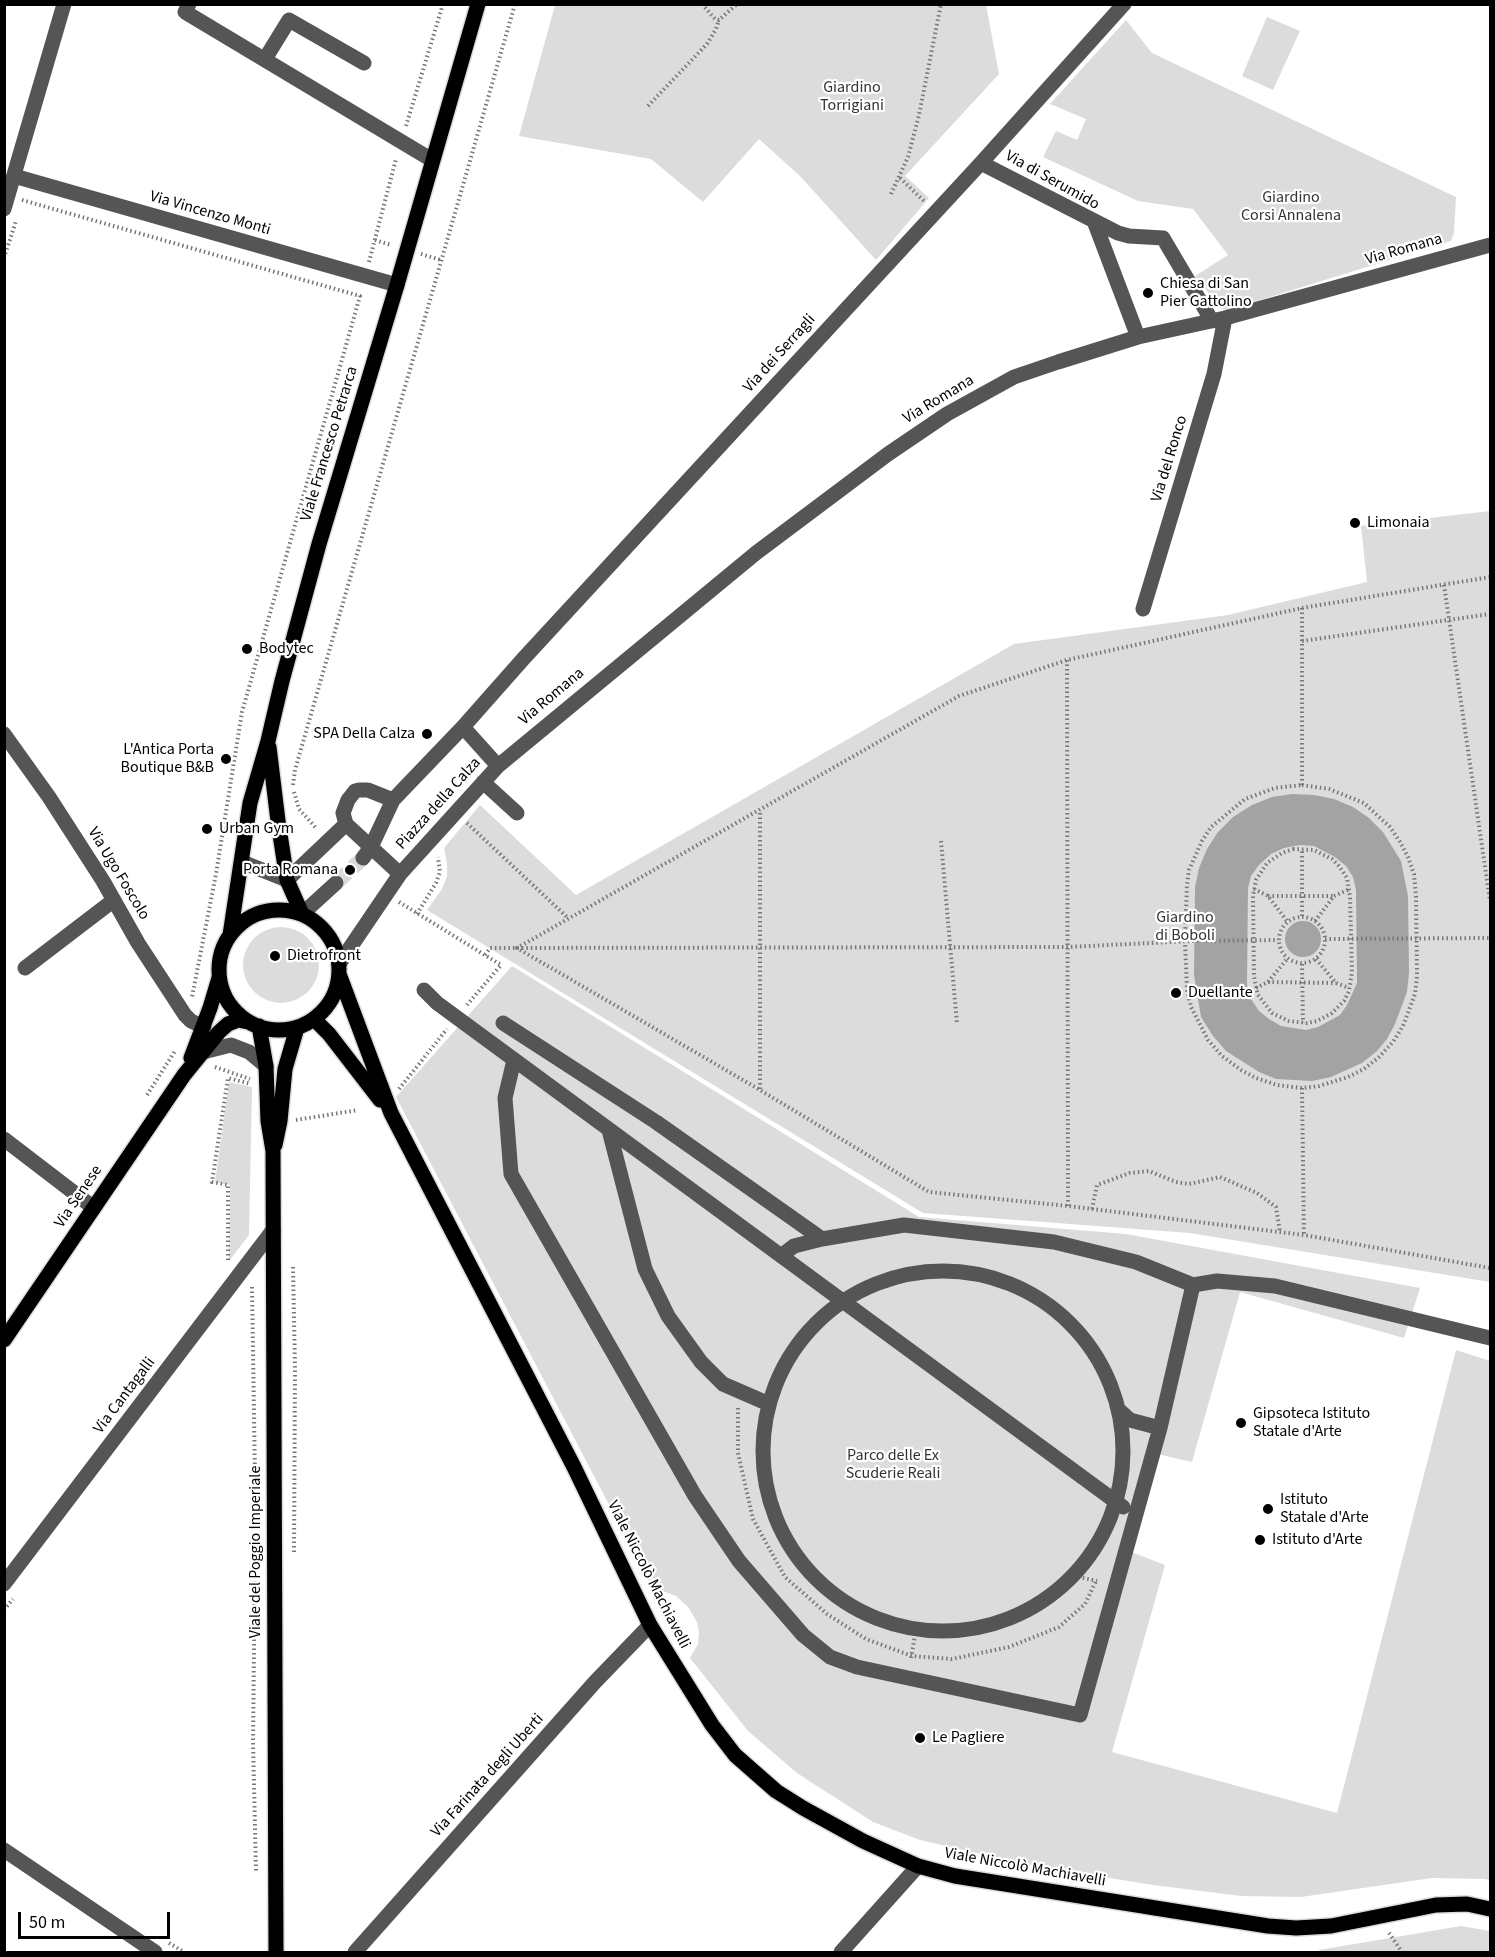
<!DOCTYPE html>
<html>
<head>
<meta charset="utf-8">
<style>
	body { margin:0 }
	#map { position:relative; width:1495px; height:1957px; overflow:hidden; background:#fff; font-family:"Source Sans 3",sans-serif }
	canvas { display:block }
	.frame { position:absolute; inset:0; border:6px solid #000; pointer-events:none }
	.scale { position:absolute; left:18px; top:1912px; width:152px; height:27px; box-sizing:border-box; border:3px solid #000; border-top:0; padding-left:8px; font-size:18px; line-height:21px; white-space:nowrap; color:#000; -webkit-text-stroke:4px #fff; paint-order:stroke }
</style>
</head>
<body>
<div id="map">
<canvas width="1495" height="1957"></canvas>
<div class="frame"></div>
<div class="scale">50 m</div>
</div>
<script>
const ctx = document.querySelector('canvas').getContext('2d');
ctx.lineJoin = 'round';
function fillPath(path, color) { ctx.fillStyle = color; ctx.fill(path, 'evenodd'); }
const poly = rows => new Path2D(rows.map(r => 'M' + r).join(''));
function trace(path, color, width, dash) { ctx.strokeStyle = color; ctx.lineWidth = width; ctx.lineCap = dash ? 'butt' : 'round'; ctx.setLineDash(dash || []); ctx.stroke(path); }
function drawText(font, color, halo, rows, align = 'center') {
  ctx.font = font + ' "Source Sans 3",sans-serif'; ctx.lineWidth = 4.5; ctx.setLineDash([]); ctx.textBaseline = 'middle'; ctx.strokeStyle = halo; ctx.fillStyle = color; for (const [text, x, y, turn = 0] of rows) {
    ctx.save(); ctx.translate(x, y); ctx.rotate((+turn || 0) * Math.PI / 180); ctx.textAlign = isNaN(turn) ? turn : align; if (halo) ctx.strokeText(text, 0, 0); ctx.fillText(text, 0, 0); ctx.restore();
  }
}
fillPath(poly([
	[555,5,986,5,999,74,905,176,929,198,876,260,800,176,759,139,703,202,651,159,519,136],
	[1267,17,1300,31,1273,90,1242,76],
	[1126,20,1152,53,1456,197,1454,233,1451,241,1228,310,1221,309,1195,276,1228,255,1193,209,1138,201,1043,157,1056,131,1077,140,1086,119,1050,104],
	[1490,511,1490,1282,1190,1233,923,1213,427,910,442,889,447,876,447,863,444,848,480,805,576,895,1014,644,1228,615,1367,582,1361,526],
	'243 965a38 38 0 1 1 76 0a38 38 0 1 1-76 0Z',
	[512,966,919,1217,1126,1234,1420,1288,1404,1338,1240,1292,1192,1462,1157,1454,1129,1551,1165,1565,1112,1752,1337,1813,1456,1350,1490,1361,1490,1881,1486,1879,1432,1878,1301,1897,1241,1896,1153,1885,1029,1865,920,1840,873,1822,797,1773,748,1731,690,1658,698,1644,699,1633,697,1622,688,1607,676,1596,652,1587,396,1097],
	[229,1082,252,1087,249,1235,229,1261,230,1185,215,1182],
	[1461,1926,1490,1931,1490,1952,1320,1952,1319,1950]
]), '#dcdcdc');
fillPath(poly([
	[1292,794,1314,795,1334,799,1353,807,1369,818,1383,832,1401,861,1408,896,1409,973,1407,992,1395,1024,1387,1039,1377,1051,1362,1063,1331,1077,1312,1081,1276,1079,1259,1072,1226,1051,1213,1036,1201,1017,1194,975,1195,887,1199,868,1207,849,1218,832,1233,817,1252,805,1272,797],
	[1300,845,1314,846,1335,857,1346,866,1353,877,1356,890,1357,983,1347,1005,1340,1015,1318,1027,1306,1030,1281,1026,1269,1019,1259,1011,1251,999,1247,985,1248,888,1251,876,1259,865,1271,854,1284,848],
	'1285 939a18 18 0 1 1 36 0a18 18 0 1 1-36 0Z'
]), '#a3a3a3');
trace(poly([
	[336,883,363,858]
]), '#d9d9d9', 15, [15, 8]);
const major = poly([
	[269,747,278,821,287,880,302,914],
	'219 970a60 60 0 1 1 120 0a60 60 0 1 1-120 0Z',
	[230,935,250,803,268,741,282,681,319,544,397,285,478,4],
	[339,974,391,1113,574,1467,650,1625,712,1725,735,1755,776,1791,803,1808,863,1841,918,1866,955,1876,1268,1926,1296,1928,1331,1926,1436,1905,1467,1904,1490,1909],
	[314,1019,329,1034,380,1100],
	[259,1026,266,1066,268,1121,273,1151,276,1952],
	[191,1058,210,1008,219,978],
	[275,1145,280,1121,285,1069,297,1028],
	[4,1340,184,1075,219,1032,228,1024,238,1020,248,1022]
]);
trace(major, '#dbdbdb', 18);
trace(poly([
	[702,4,715,19,719,20,737,4],
	[648,106,707,44,716,29,719,20],
	[406,126,443,4],
	[900,178,925,202],
	[891,194,908,157,919,115,941,4],
	[22,200,360,296,242,712,216,874,192,997],
	[375,240,391,245],
	[421,254,441,260],
	[4,258,16,221],
	[369,262,396,159],
	[1490,577,1302,608,1067,660,959,696,517,948,760,1090,929,1192,1068,1206,1304,1235,1490,1268],
	[1444,585,1490,901],
	[1302,608,1302,785],
	[1302,641,1490,614],
	[1067,660,1068,1206],
	[293,785,295,770,515,4],
	[1302,785,1329,789,1364,803,1390,827,1400,842,1408,857,1414,874,1416,897,1417,976,1415,994,1403,1026,1393,1042,1379,1057,1364,1069,1348,1077,1319,1086,1302,1088,1277,1085,1256,1078,1241,1070,1222,1056,1208,1040,1191,1007,1187,990,1185,941,1187,885,1189,870,1202,841,1211,827,1245,799,1275,788,1302,785],
	[294,792,299,809,316,828],
	[467,823,568,918],
	[941,841,957,1024],
	[1293,849,1314,850,1332,859,1339,866,1347,878,1350,897,1352,972,1349,991,1344,1001,1332,1013,1317,1021,1307,1023,1289,1021,1272,1013,1258,995,1254,977,1253,896,1256,880,1267,863,1282,853,1293,849],
	[1254,889,1268,896,1287,921],
	[1268,896,1334,896],
	[399,902,501,965,467,1005],
	[417,914,436,883,440,872,438,857],
	[1302,916,1302,849],
	'1279 940a23 23 0 1 1 46 0a23 23 0 1 1-46 0Z',
	[1315,921,1334,896,1350,889],
	[1325,939,1490,938],
	[485,955,490,948,1067,947,1192,941,1278,940],
	[1316,959,1336,983,1349,988],
	[1302,964,1303,1023],
	[1268,982,1336,983],
	[1256,988,1268,982,1287,959],
	[215,1067,250,1079],
	[1302,1088,1304,1235],
	[399,1089,447,1029],
	[760,1089,760,810],
	[147,1095,175,1051],
	[296,1120,358,1110],
	[1092,1209,1097,1185,1130,1173,1149,1171,1176,1182,1189,1184,1220,1177,1257,1193,1276,1207,1280,1232],
	[228,1260,228,1185,212,1182,228,1078,251,1084],
	[293,1267,295,1369,294,1554],
	[252,1287,255,1478],
	[738,1408,738,1453,753,1519,785,1577,827,1614,866,1639,912,1656,952,1659,1009,1647,1059,1627,1085,1604,1096,1581],
	[255,1554,253,1742,256,1871],
	[1074,1576,1097,1581],
	[4,1610,13,1599],
	[911,1658,916,1629],
	[1389,1933,1402,1952],
	[169,1943,184,1952]
]), '#777', 4, [1.5, 3]);
trace(poly([
	[189,4,185,12,432,160],
	[265,59,289,20,364,63],
	[981,163,1118,233,1129,236,1163,238,1212,321],
	[14,176,397,285],
	[4,209,64,4],
	[1094,221,1138,337],
	[1143,609,1214,374,1225,318],
	[463,727,498,766],
	[4,734,49,797,103,881,138,943,185,1015,191,1021,204,1027],
	[483,782,517,813],
	[393,800,368,790,359,790,355,791,348,800,343,813,346,824,400,874],
	[363,858,371,847,393,800,463,727,524,658,981,163,1124,4],
	[242,862,287,880,346,824],
	[302,914,336,883],
	[339,964,400,874,498,766,756,553,888,454,947,414,1014,377,1058,362,1138,337,1225,318,1490,245],
	[25,968,114,900],
	[424,990,437,1003,1123,1507],
	[503,1023,656,1122,822,1239],
	[203,1052,231,1045,249,1052,266,1066],
	[514,1060,505,1098,511,1174,695,1496,739,1561,803,1635,830,1657,857,1667,1080,1715,1160,1428],
	[609,1130,645,1269,668,1316,701,1362,723,1384,769,1404],
	[4,1139,94,1208],
	[781,1256,794,1246,822,1239,904,1225,1054,1242,1136,1262,1193,1285,1160,1428,1130,1420,1119,1410],
	'763 1451a180 180 0 1 1 360 0a180 180 0 1 1-360 0Z',
	[1193,1285,1217,1281,1275,1286,1490,1338],
	[4,1584,273,1230],
	[4,1850,155,1952],
	[355,1952,595,1682,650,1625],
	[841,1952,918,1866]
]), '#555', 15);
trace(major, '#000', 15);
for (const [x, y, r, color] of [
	[1148,293,6,"#000"],
	[1355,523,6,"#000"],
	[247,649,6,"#000"],
	[427,734,6,"#000"],
	[226,759,6,"#000"],
	[207,829,6,"#000"],
	[350,870,6,"#000"],
	[275,956,6,"#000"],
	[1176,993,6,"#000"],
	[1241,1423,6,"#000"],
	[1268,1509,6,"#000"],
	[1260,1540,6,"#000"],
	[920,1738,6,"#000"]
]) { const dot = new Path2D(); dot.arc(x, y, r, 0, 2 * Math.PI); ctx.fillStyle = color; ctx.fill(dot); trace(dot, '#fff', 2); }
drawText('16px', '#333', '#fff', [
	["Giardino",852,88],
	["Torrigiani",852,106],
	["Giardino",1291,198],
	["Corsi Annalena",1291,216],
	["Giardino",1185,918],
	["di Boboli",1185,936],
	["Parco delle Ex",893,1456],
	["Scuderie Reali",893,1474]
]);
drawText('16px', '#000', '#fff', [
	["Via di Serumido",1052,181,29],
	["Via Vincenzo Monti",210,214,16],
	["Via Romana",1404,250,-16],
	["Via dei Serragli",780,354,-48],
	["Via Romana",939,400,-31],
	["Viale Francesco Petrarca",330,444,-73],
	["Via del Ronco",1170,459,-73],
	["Via Romana",552,697,-40],
	["Piazza della Calza",439,804,-48],
	["Via Ugo Foscolo",118,874,59],
	["Via Senese",79,1197,-56],
	["Via Cantagalli",125,1396,-53],
	["Viale del Poggio Imperiale",256,1552,-90],
	["Viale Niccolò Machiavelli",648,1575,63],
	["Via Farinata degli Uberti",488,1776,-48],
	["Viale Niccolò Machiavelli",1025,1868,10]
]);
drawText('16px', '#000', '#fff', [
	["Chiesa di San",1160,284],
	["Pier Gattolino",1160,302],
	["Limonaia",1367,523],
	["Bodytec",259,649],
	["SPA Della Calza",415,734,"right"],
	["L'Antica Porta",214,750,"right"],
	["Boutique B&B",214,768,"right"],
	["Urban Gym",219,829],
	["Porta Romana",338,870,"right"],
	["Dietrofront",287,956],
	["Duellante",1188,993],
	["Gipsoteca Istituto",1253,1414],
	["Statale d'Arte",1253,1432],
	["Istituto",1280,1500],
	["Statale d'Arte",1280,1518],
	["Istituto d'Arte",1272,1540],
	["Le Pagliere",932,1738]
], 'left');
</script>
</body>
</html>
